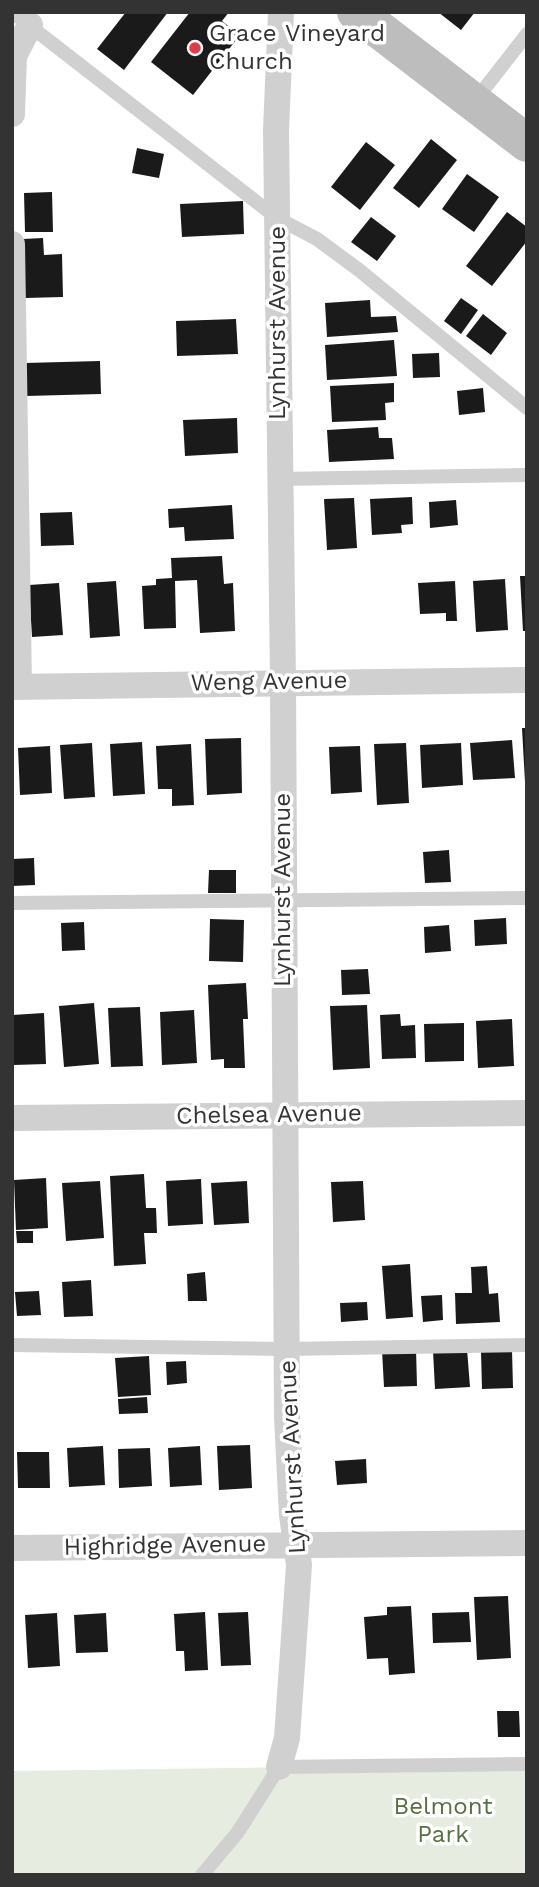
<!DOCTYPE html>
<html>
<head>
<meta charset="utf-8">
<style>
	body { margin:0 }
	#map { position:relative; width:539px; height:1887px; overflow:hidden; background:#fff; font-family:"Work Sans",sans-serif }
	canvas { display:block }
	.frame { position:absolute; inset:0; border:14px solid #333; pointer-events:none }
</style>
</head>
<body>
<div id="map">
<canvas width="539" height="1887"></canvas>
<div class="frame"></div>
</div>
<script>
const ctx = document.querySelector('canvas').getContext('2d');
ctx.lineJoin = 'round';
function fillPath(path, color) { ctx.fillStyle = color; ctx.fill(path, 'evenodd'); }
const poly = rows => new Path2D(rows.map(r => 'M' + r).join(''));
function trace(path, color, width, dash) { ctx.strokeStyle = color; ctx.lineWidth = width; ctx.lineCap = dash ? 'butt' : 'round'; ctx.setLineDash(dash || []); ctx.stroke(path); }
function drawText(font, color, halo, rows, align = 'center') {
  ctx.font = font + ' "Work Sans",sans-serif'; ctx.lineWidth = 7; ctx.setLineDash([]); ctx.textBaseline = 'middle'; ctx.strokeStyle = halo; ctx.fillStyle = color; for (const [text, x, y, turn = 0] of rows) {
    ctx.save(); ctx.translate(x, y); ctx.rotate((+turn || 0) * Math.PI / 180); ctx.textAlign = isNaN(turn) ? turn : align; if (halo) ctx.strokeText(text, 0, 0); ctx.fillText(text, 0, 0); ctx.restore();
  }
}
fillPath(poly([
	[527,1764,527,1875,12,1875,12,1771]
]), '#e6ecdf');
fillPath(poly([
	[126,12,168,12,124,70,97,49],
	[190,12,229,12,222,21,240,35,193,95,151,62],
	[438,12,475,12,461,30],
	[431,139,457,160,419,208,393,188],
	[366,142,395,165,360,210,331,187],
	[137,148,164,154,159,178,132,173],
	[467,174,499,197,474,232,442,209],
	[52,192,53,232,25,232,24,193],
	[243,201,244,234,182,237,180,204],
	[507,212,527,227,527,241,492,286,466,266],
	[371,217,396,236,377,261,351,242],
	[43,238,44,255,62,254,63,297,25,298,23,239],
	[461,298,478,310,461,334,444,321],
	[370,300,371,317,396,316,398,332,327,337,325,303],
	[483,314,507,333,491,355,466,336],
	[236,319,238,354,177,356,176,321],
	[394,340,397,376,327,380,325,345],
	[439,353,440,377,413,378,412,354],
	[100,361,101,394,26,396,25,363],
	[394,383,394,402,385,403,386,420,332,422,330,386],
	[483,388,485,412,459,415,457,391],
	[237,418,238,453,185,456,183,420],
	[378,427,379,438,392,438,394,459,329,462,327,430],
	[412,497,413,524,401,525,402,533,372,535,370,499],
	[354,498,357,548,327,550,324,499],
	[456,500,458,525,430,528,429,502],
	[232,505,234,539,185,541,184,527,169,528,168,509],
	[72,512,74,545,41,546,40,513],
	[222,556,224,584,233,583,235,631,200,633,197,580,175,581,176,628,144,629,142,586,156,585,156,579,172,578,171,558],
	[520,576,527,576,527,631,523,631],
	[505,579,508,630,476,632,473,581],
	[116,581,120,636,90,638,87,583],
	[455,581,457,621,446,621,446,613,420,614,418,583],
	[59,583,63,635,32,637,29,585],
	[522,728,527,728,527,782,525,782],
	[241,738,242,793,207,795,205,739],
	[512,740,515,778,473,780,470,743],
	[142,742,145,794,113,796,110,744],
	[92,743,95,797,64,799,60,745],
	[406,743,409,803,377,805,374,744],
	[461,743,463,785,422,788,420,745],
	[191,744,194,805,172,806,172,789,158,789,156,746],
	[50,746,52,793,20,795,18,748],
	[360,746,362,792,331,794,329,747],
	[449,850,451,882,425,883,423,852],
	[34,858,35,885,12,886,12,859],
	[209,870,236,870,236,893,208,893],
	[506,918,507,944,475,946,474,920],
	[210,919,244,920,243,962,209,961],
	[84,922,85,950,62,951,61,923],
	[449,925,451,951,425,953,424,927],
	[368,969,370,994,342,995,341,970],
	[246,983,248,1019,243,1019,245,1068,224,1068,224,1059,211,1060,208,985],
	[94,1003,99,1064,64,1067,59,1006],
	[367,1005,370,1068,333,1070,330,1006],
	[140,1007,143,1066,111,1067,108,1008],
	[194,1010,197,1063,162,1065,160,1012],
	[44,1013,46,1064,14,1065,12,1015],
	[400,1014,401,1026,415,1025,416,1058,382,1059,380,1015],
	[512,1019,514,1066,478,1068,476,1021],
	[464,1023,464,1061,425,1062,424,1024],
	[144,1174,146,1208,156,1208,157,1233,144,1233,146,1264,114,1266,110,1176],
	[46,1178,48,1228,16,1230,14,1180],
	[201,1179,203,1224,168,1226,166,1181],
	[100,1181,104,1238,66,1241,62,1183],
	[247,1181,249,1223,214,1225,211,1183],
	[363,1181,365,1220,333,1222,331,1182],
	[16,1231,33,1231,33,1243,17,1243],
	[410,1264,413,1317,386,1319,382,1266],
	[487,1266,489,1294,498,1293,500,1322,456,1324,455,1293,472,1293,471,1267],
	[205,1272,207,1301,188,1301,187,1274],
	[91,1280,93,1316,64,1317,62,1282],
	[39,1291,41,1315,17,1316,15,1292],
	[442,1295,443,1320,423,1322,421,1296],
	[367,1302,368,1320,341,1322,340,1303],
	[416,1349,417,1386,384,1387,382,1350],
	[467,1349,470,1387,435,1389,433,1351],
	[512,1350,513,1388,482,1389,481,1351],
	[149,1356,151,1395,118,1397,115,1358],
	[186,1361,187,1383,167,1385,166,1362],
	[147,1397,148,1413,119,1414,118,1399],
	[250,1445,252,1488,219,1490,217,1446],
	[103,1446,105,1485,69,1487,67,1448],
	[200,1446,202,1485,170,1487,168,1448],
	[150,1448,152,1486,119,1488,118,1449],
	[17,1452,49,1452,50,1488,18,1488],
	[366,1459,367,1483,337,1485,335,1461],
	[508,1596,511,1658,477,1660,474,1597],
	[411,1606,415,1673,389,1675,388,1658,367,1659,364,1617,387,1615,387,1607],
	[205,1612,208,1670,185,1671,184,1651,176,1651,174,1614],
	[248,1612,251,1665,221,1666,218,1613],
	[469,1612,471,1642,433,1643,432,1613],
	[57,1613,60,1666,28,1668,25,1615],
	[106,1613,108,1652,76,1653,74,1615],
	[497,1711,519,1711,520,1737,498,1737]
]), '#1a1a1a');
trace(poly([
	[12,12,277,218,317,239,359,270,527,408],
	[474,102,527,34],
	[279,479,527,475],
	[12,903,527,898],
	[12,1345,286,1349,527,1345],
	[202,1875,238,1832,279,1767,527,1764]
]), '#d0d0d0', 14);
trace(poly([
	[12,114,14,56,30,25],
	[12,244,19,687],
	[12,687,527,680],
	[12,1118,527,1113],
	[12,1548,527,1543],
	[279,1767,287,1738,299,1565,292,1515,287,1417,283,681,276,130,281,12]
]), '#d0d0d0', 26);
trace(poly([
	[356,12,527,143]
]), '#bdbdbd', 38);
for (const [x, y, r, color] of [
	[195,48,7,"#e63946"]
]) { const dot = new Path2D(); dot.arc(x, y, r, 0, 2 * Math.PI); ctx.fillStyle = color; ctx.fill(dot); trace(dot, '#fff', 2.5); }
drawText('24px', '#333', '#fff', [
	["Grace Vineyard",209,34],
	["Church",209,62]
], 'left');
drawText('24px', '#333', '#fff', [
	["Lynhurst Avenue",278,323,-90],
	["Weng Avenue",269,682,-1],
	["Lynhurst Avenue",283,890,-90],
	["Chelsea Avenue",269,1115,-1],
	["Lynhurst Avenue",293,1457,-93],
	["Highridge Avenue",165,1546,-1]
]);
drawText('24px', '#56703f', '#fff', [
	["Belmont",443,1807],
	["Park",443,1835]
]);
</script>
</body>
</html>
